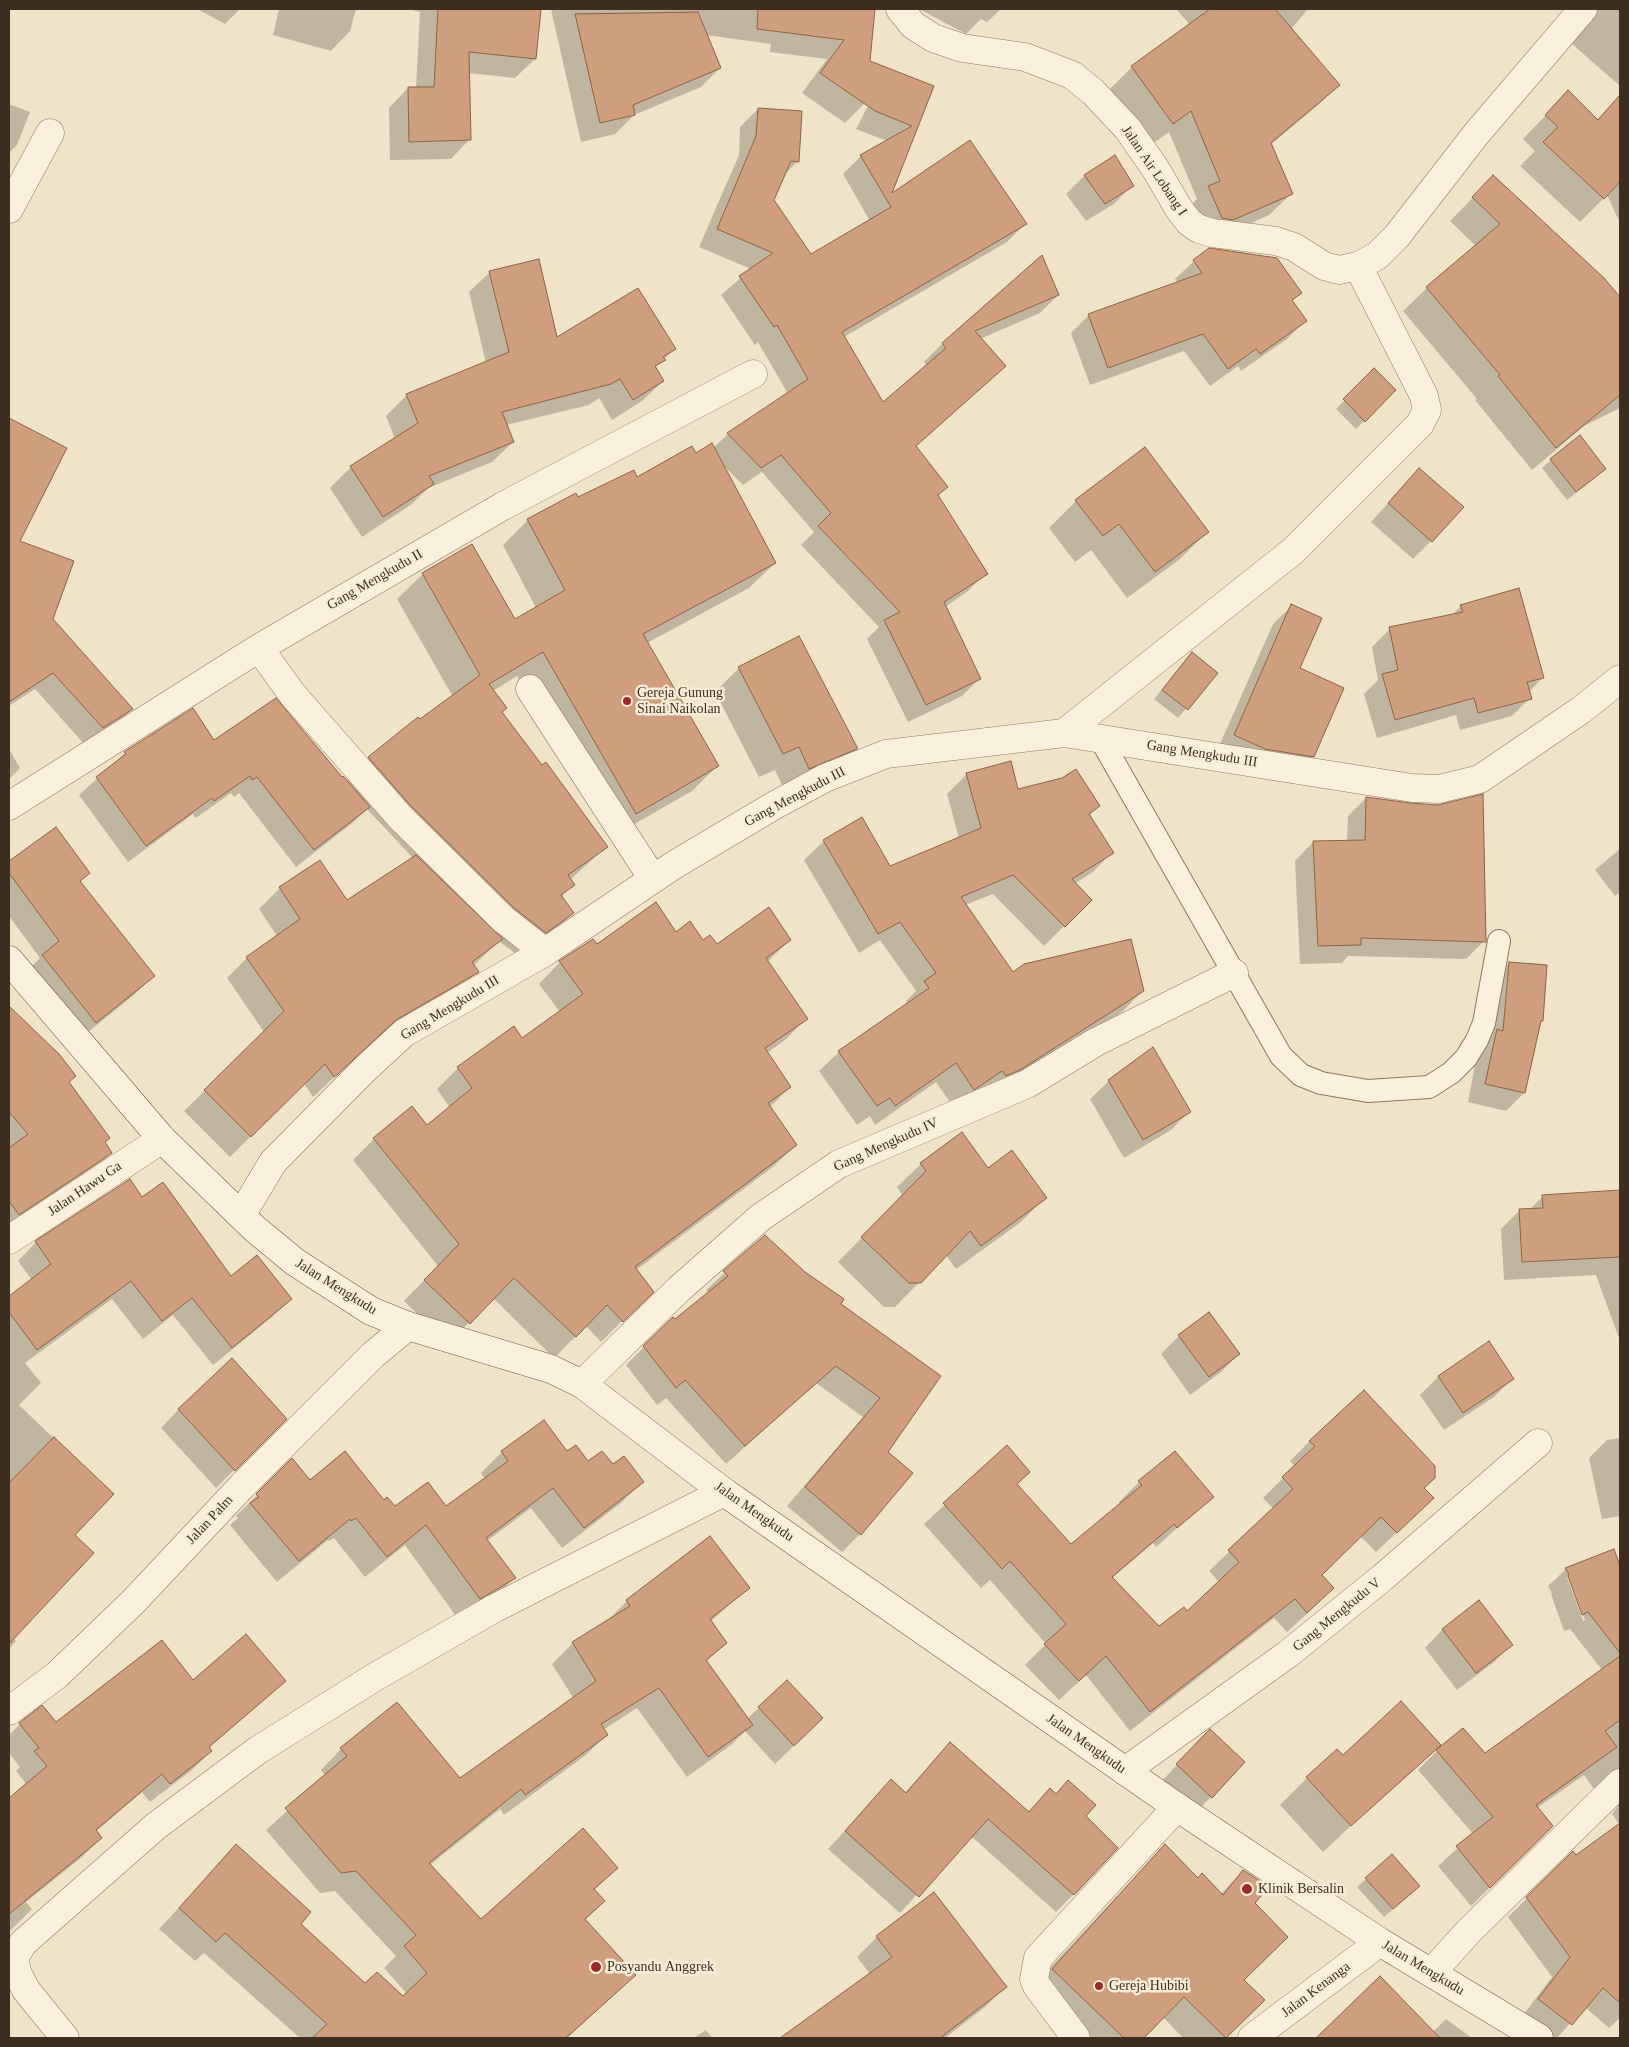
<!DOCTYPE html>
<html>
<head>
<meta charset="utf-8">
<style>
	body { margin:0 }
	#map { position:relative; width:1629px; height:2047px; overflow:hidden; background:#f0e4c8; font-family:Georgia,serif }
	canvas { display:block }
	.frame { position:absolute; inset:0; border:10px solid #3d2e20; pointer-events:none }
</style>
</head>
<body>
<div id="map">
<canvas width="1629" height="2047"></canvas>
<div class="frame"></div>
</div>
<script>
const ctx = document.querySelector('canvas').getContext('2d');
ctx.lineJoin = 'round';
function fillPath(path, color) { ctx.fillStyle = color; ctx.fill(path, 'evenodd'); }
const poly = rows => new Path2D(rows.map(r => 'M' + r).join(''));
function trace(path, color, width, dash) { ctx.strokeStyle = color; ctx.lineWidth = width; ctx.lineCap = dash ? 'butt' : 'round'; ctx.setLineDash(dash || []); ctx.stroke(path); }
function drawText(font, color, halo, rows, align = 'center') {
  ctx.font = font + ' Georgia,serif'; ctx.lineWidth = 5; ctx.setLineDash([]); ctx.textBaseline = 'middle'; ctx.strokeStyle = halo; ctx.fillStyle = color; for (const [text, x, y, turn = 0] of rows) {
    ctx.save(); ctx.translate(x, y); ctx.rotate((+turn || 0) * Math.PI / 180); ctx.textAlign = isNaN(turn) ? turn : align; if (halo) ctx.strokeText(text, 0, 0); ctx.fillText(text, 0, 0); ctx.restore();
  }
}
fillPath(poly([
	[197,9,240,9,225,24],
	[279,9,356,9,350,31,331,51,273,35],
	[408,9,540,9,535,59,515,78,468,73,470,139,451,159,390,160,389,108,408,88,416,88,420,12],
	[551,9,873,9,864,104,845,123,802,93,827,59,770,52,771,44,706,35,720,68,701,87,634,115,615,134,581,142],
	[919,9,1001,9,987,22,981,19,966,34],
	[1176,9,1308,9,1292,28,1339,85,1317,106,1270,145,1291,194,1269,215,1210,241,1187,209,1197,199,1169,132,1151,145,1110,89,1132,67,1190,25],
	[1594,9,1620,9,1620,86,1572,44],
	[933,87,889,196,1025,224,1007,242,844,337,883,404,928,366,924,362,942,344,1041,257,1058,295,1040,313,980,339,1004,366,915,447,937,496,986,573,968,591,945,607,980,678,962,696,908,722,867,639,879,627,801,545,814,532,762,472,743,485,723,465,775,563,749,588,647,643,717,766,692,791,610,838,517,676,493,691,501,713,606,847,570,880,573,884,561,897,573,913,548,938,520,957,499,941,473,966,477,972,457,992,374,1040,313,1097,304,1083,230,1157,184,1111,264,1032,227,978,247,958,277,936,259,909,280,888,320,862,347,902,413,858,367,809,351,824,296,867,239,793,234,797,231,793,196,818,193,814,128,862,79,795,125,753,193,710,214,741,346,781,369,758,453,697,397,599,423,574,515,621,536,608,503,545,528,520,577,498,637,479,713,448,728,434,788,394,758,342,755,345,721,295,751,269,699,247,739,155,740,127,758,109,798,161,783,176,773,200,811,256,870,221,843,174,861,156,887,141,856,129,876,90],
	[1568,92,1597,120,1620,94,1620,223,1607,195,1580,222,1520,166,1535,151,1523,139],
	[9,104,30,112,17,145,9,153],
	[1084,176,1132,185,1114,204,1086,221,1066,194],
	[1493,177,1603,279,1620,299,1620,408,1584,426,1532,470,1475,400,1477,399,1403,311,1427,288,1476,246,1450,221],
	[1210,250,1301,292,1291,302,1305,321,1287,339,1241,371,1238,366,1210,386,1184,351,1090,385,1071,333,1089,315,1178,283,1175,279,1194,261],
	[490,272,557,339,674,349,655,368,663,381,642,401,612,420,599,398,589,405,506,425,513,442,492,462,428,488,412,504,362,537,330,488,351,467,395,439,386,416,407,395,486,363,469,292],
	[1374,370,1395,390,1356,429,1336,409],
	[13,422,18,542,51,619,132,709,114,726,85,745,35,689,9,706,9,426],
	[1551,460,1605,469,1567,500,1542,468],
	[1419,469,1431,541,1413,559,1371,522],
	[1076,501,1207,532,1180,559,1127,598,1091,550,1075,562,1049,528],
	[1292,606,1298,669,1313,756,1294,774,1216,753,1273,624],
	[1461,606,1543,677,1529,692,1530,698,1512,716,1460,730,1456,715,1377,738,1364,694,1378,680,1372,647,1390,629,1451,616],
	[1183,663,1216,673,1178,718,1154,699],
	[739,668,855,749,831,772,785,792,775,770,759,777,715,692],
	[9,749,20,768,9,779],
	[967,774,1018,790,1098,806,1089,816,1112,852,1093,872,1074,884,1090,900,1044,946,993,894,965,905,1012,973,1142,991,1123,1011,999,1089,954,1108,936,1082,875,1125,870,1116,857,1125,819,1071,839,1052,907,1004,906,1001,916,991,880,940,859,953,804,860,824,841,890,867,959,838,947,794],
	[1366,798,1484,941,1466,959,1348,956,1342,963,1300,964,1295,861,1313,842,1347,841,1348,816],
	[55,829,88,873,79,883,153,976,135,994,77,1041,24,974,40,958,9,916,9,863],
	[1620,849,1620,892,1615,896,1595,870],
	[676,933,716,946,790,940,767,962,806,1019,785,1040,767,1053,790,1087,770,1107,796,1145,774,1166,636,1270,652,1291,601,1342,586,1326,554,1358,493,1298,448,1344,404,1301,438,1266,353,1160,374,1139,427,1127,450,1108,437,1089,458,1068,513,1028,522,1040,560,1012,539,984,560,962,593,940,596,946],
	[1509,963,1542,1020,1539,1023,1524,1093,1506,1111,1468,1102,1491,981],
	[9,1008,58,1054,68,1083,111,1153,91,1172,9,1227],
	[1109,1081,1189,1112,1171,1130,1124,1158,1090,1099],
	[921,1164,987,1169,1045,1198,1021,1222,956,1269,946,1255,895,1307,884,1307,838,1262,903,1196,897,1187],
	[1620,1191,1620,1341,1596,1275,1504,1280,1501,1229,1520,1210,1529,1210,1543,1196],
	[142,1198,231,1278,290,1299,272,1317,213,1365,173,1315,143,1339,112,1299,25,1363,41,1383,19,1405,112,1494,73,1535,12,1638,16,1641,9,1649,9,1297,32,1280,18,1261,36,1242],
	[765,1236,839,1305,939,1376,887,1452,860,1534,842,1552,787,1506,863,1417,816,1383,726,1464,666,1398,657,1405,626,1365,673,1318,675,1321,709,1293,706,1290],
	[1179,1336,1239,1354,1221,1372,1190,1395,1161,1354],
	[1439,1376,1513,1378,1494,1397,1444,1430,1420,1395],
	[179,1409,285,1419,216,1488,161,1428],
	[1620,1438,1620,1516,1602,1519,1589,1458,1607,1440],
	[1310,1441,1422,1488,1412,1518,1376,1552,1360,1536,1320,1575,1313,1608,1287,1632,1274,1618,1130,1731,1086,1675,1059,1700,1025,1665,1046,1644,990,1580,981,1588,924,1524,1007,1447,1016,1485,1071,1546,1121,1504,1119,1502,1139,1482,1175,1453,1212,1497,1156,1547,1153,1543,1112,1578,1159,1628,1187,1612,1219,1582,1209,1571,1274,1509,1263,1498,1295,1466,1290,1461],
	[502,1452,567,1453,588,1463,612,1466,642,1482,621,1503,562,1548,531,1508,487,1541,514,1578,493,1599,458,1619,405,1545,365,1577,334,1538,329,1541,328,1540,277,1582,230,1525,238,1518,236,1516,292,1460,310,1481,384,1502,394,1508,446,1508,485,1479,481,1473],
	[1620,1564,1620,2018,1609,2028,1585,2007,1557,2038,1546,2038,1520,2019,1552,1977,1508,1917,1573,1853,1576,1857,1620,1825,1612,1814,1617,1807,1616,1798,1605,1787,1593,1788,1584,1775,1537,1808,1552,1826,1471,1906,1438,1866,1473,1834,1418,1770,1437,1751,1484,1755,1602,1670,1570,1629,1564,1631,1551,1594,1552,1593,1548,1586,1566,1569],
	[1567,1577,1569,1577,1585,1620,1583,1621],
	[748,1588,710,1622,726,1643,706,1662,747,1719,787,1681,803,1737,775,1764,745,1731,731,1745,687,1777,637,1708,603,1730,607,1734,586,1755,504,1815,500,1809,430,1865,481,1921,616,1868,594,1890,603,1901,585,1920,634,1975,567,2038,300,2038,204,1953,195,1961,159,1929,236,1846,299,1924,365,1985,403,1998,407,1994,384,1968,396,1956,335,1891,320,1893,266,1830,326,1776,321,1770,341,1749,460,1780,574,1699,552,1664,573,1643,606,1622,627,1601],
	[1443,1629,1511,1645,1493,1663,1457,1690,1425,1648],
	[284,1680,208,1748,211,1751,192,1770,150,1802,142,1792,95,1832,101,1838,82,1857,26,1902,32,1909,9,1932,9,1800,27,1785,16,1771,20,1767,9,1753,9,1735,20,1724,42,1707,55,1723,193,1682],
	[950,1743,1028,1812,1050,1790,1084,1816,1074,1894,1056,1912,971,1836,900,1913,828,1849,891,1781,905,1793],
	[1439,1744,1323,1852,1280,1805,1307,1778,1342,1757],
	[1192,1749,1211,1797,1193,1815,1159,1784],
	[1165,1845,1198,1880,1221,1894,1243,1871,1253,1903,1243,1980,1263,2000,1225,2038,1183,2038,1163,2017,1142,2038,1060,2038,1032,1987],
	[1366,1879,1410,1894,1384,1917,1357,1887],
	[877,1937,1005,1987,985,2007,945,2038,784,2038,870,1974,857,1957],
	[1380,1978,1432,2033,1446,2019,1472,2038,1318,2038],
	[706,2030,712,2038,694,2038]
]), '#0003');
const building = poly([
	[438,9,541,9,536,59,469,52,471,140,409,142,408,87,434,87,438,9],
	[758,9,875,9,870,61,934,86,892,193,970,140,1027,224,842,332,883,402,946,348,942,343,1042,255,1059,295,975,331,1006,366,916,446,948,487,938,495,988,574,944,602,981,679,926,705,884,620,900,612,818,526,831,513,781,455,761,468,727,433,808,379,777,325,774,327,739,276,773,253,717,229,756,136,758,108,802,111,799,162,791,161,774,200,811,254,891,207,860,155,912,126,875,111,820,73,844,40,757,29,758,9],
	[1210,9,1275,9,1340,85,1271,143,1293,194,1233,220,1222,218,1208,186,1220,181,1191,111,1173,124,1131,66,1210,9],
	[698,12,721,68,633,105,635,115,600,123,575,14,698,12],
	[1568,90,1598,120,1620,95,1620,182,1604,199,1543,142,1558,127,1545,115,1568,90],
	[1115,155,1134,186,1105,204,1084,175,1115,155],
	[1493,175,1604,278,1620,297,1620,395,1556,448,1498,376,1500,375,1426,287,1500,224,1472,197,1493,175],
	[1209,248,1277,258,1302,293,1292,300,1307,321,1260,354,1256,349,1228,369,1203,334,1108,368,1088,314,1202,273,1193,260,1209,248],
	[539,259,557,337,638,288,676,349,663,357,666,360,655,366,664,381,633,400,620,379,611,384,502,412,514,442,429,476,434,484,383,517,350,466,418,423,406,394,509,352,489,271,539,259],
	[1374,368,1396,390,1365,422,1343,399,1374,368],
	[9,418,67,448,20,541,74,561,53,619,133,709,103,728,53,673,9,702,9,418],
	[1580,435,1606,469,1576,492,1550,459,1580,435],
	[712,443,776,563,643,634,719,766,636,814,543,652,489,684,507,708,502,712,542,765,546,762,608,847,568,875,575,885,561,895,574,913,546,933,513,907,411,806,368,757,418,717,420,719,480,675,422,573,472,544,515,619,565,590,527,519,576,493,578,497,634,470,637,477,692,446,696,453,712,443],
	[1145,447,1209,532,1155,572,1119,524,1103,536,1075,500,1145,447],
	[1419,468,1464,507,1432,542,1388,503,1419,468],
	[1519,588,1544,678,1527,682,1532,699,1478,713,1474,698,1395,720,1382,674,1398,670,1389,627,1463,612,1460,605,1519,588],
	[1291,604,1322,618,1300,668,1344,688,1314,757,1265,749,1234,735,1291,604],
	[799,636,857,747,857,749,809,769,799,747,783,754,738,667,799,636],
	[1192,652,1218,673,1188,710,1162,690,1192,652],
	[276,698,342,777,343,776,370,807,314,850,257,777,252,780,250,776,214,801,212,798,146,846,96,777,126,754,124,752,193,708,214,740,276,698],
	[1011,761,1018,789,1062,778,1076,769,1100,806,1089,814,1114,853,1072,879,1092,900,1065,927,1013,875,961,897,1013,972,1024,964,1131,939,1144,991,1020,1070,1006,1076,1002,1071,974,1090,956,1063,895,1106,890,1098,877,1106,838,1051,929,988,924,981,936,973,900,922,878,934,823,840,862,817,890,866,981,828,966,773,1011,761],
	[1483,794,1486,942,1361,938,1361,945,1318,946,1313,841,1365,840,1366,797,1410,803,1438,805,1483,794],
	[56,827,90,873,80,881,155,976,96,1023,42,955,59,941,9,873,9,861,56,827],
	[416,855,503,939,472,962,479,972,396,1020,338,1074,334,1077,325,1064,251,1137,204,1090,284,1011,246,957,300,919,279,887,320,860,347,900,416,855],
	[656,902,676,932,690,921,703,940,710,935,717,944,769,907,791,940,766,958,808,1019,765,1048,791,1087,768,1103,797,1145,635,1267,654,1292,623,1322,607,1305,576,1337,514,1278,470,1324,424,1280,459,1244,373,1138,412,1106,427,1125,472,1088,457,1067,514,1026,522,1038,583,994,559,961,593,939,597,944,656,902],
	[1509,962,1547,965,1543,1021,1541,1021,1525,1093,1485,1084,1497,1029,1503,1031,1509,962],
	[9,1006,59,1054,76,1076,69,1082,110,1138,105,1142,112,1153,19,1215,9,1201,9,1148,28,1134,9,1112,9,1006],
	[1153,1047,1191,1112,1143,1140,1108,1080,1153,1047],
	[962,1132,988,1168,1012,1150,1047,1198,981,1246,970,1231,921,1283,909,1283,861,1237,926,1171,920,1163,962,1132],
	[130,1179,142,1197,163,1182,231,1276,257,1255,292,1299,232,1348,192,1298,162,1321,131,1281,37,1350,9,1312,9,1296,51,1264,35,1241,130,1179],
	[1620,1190,1620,1257,1522,1262,1519,1209,1543,1208,1542,1195,1620,1190],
	[765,1235,805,1272,844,1299,841,1304,941,1376,888,1452,913,1473,861,1535,805,1487,880,1398,836,1366,745,1446,685,1380,676,1388,643,1346,673,1317,675,1319,728,1276,723,1271,765,1235],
	[1209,1312,1240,1354,1209,1377,1178,1335,1209,1312],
	[1489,1341,1514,1379,1463,1413,1438,1376,1489,1341],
	[232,1358,287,1419,235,1471,178,1409,232,1358],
	[1364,1390,1435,1466,1435,1478,1424,1488,1434,1498,1397,1533,1381,1517,1322,1575,1334,1588,1307,1613,1295,1599,1150,1712,1106,1656,1079,1681,1044,1644,1066,1624,1010,1561,1002,1569,943,1503,1007,1445,1030,1472,1017,1484,1071,1544,1142,1485,1138,1481,1175,1451,1214,1497,1177,1528,1174,1524,1112,1577,1159,1626,1184,1607,1187,1611,1239,1562,1228,1550,1293,1489,1282,1477,1315,1446,1309,1441,1364,1390],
	[544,1420,567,1451,576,1445,588,1461,602,1451,613,1464,624,1456,644,1482,584,1528,553,1488,486,1538,516,1578,480,1599,426,1525,387,1557,356,1518,351,1521,350,1519,299,1561,250,1503,259,1497,256,1494,292,1458,310,1480,345,1451,384,1500,387,1497,395,1506,428,1482,446,1506,508,1461,501,1451,544,1420],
	[54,1437,114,1494,75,1535,94,1553,9,1644,9,1483,54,1437],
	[710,1536,750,1588,710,1619,727,1643,706,1660,753,1725,708,1757,659,1688,601,1724,608,1735,525,1795,521,1789,429,1863,481,1919,583,1828,618,1868,594,1889,605,1901,585,1919,636,1975,566,2038,312,2038,327,2024,225,1933,216,1942,179,1908,236,1844,311,1912,301,1924,365,1983,377,1972,403,1996,427,1973,404,1946,416,1935,356,1871,341,1873,285,1808,347,1756,340,1748,397,1702,460,1778,596,1681,572,1642,630,1606,626,1600,710,1536],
	[1614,1549,1620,1566,1620,1653,1588,1612,1582,1615,1568,1576,1569,1574,1565,1568,1614,1549],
	[1479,1600,1513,1645,1476,1673,1442,1629,1479,1600],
	[246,1634,286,1681,209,1747,212,1751,170,1784,162,1774,96,1830,102,1838,9,1914,9,1798,47,1766,34,1751,39,1748,19,1723,42,1705,56,1722,162,1640,193,1680,246,1634],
	[1620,1656,1620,1720,1605,1731,1617,1747,1536,1805,1553,1826,1490,1888,1456,1846,1493,1817,1436,1750,1463,1728,1485,1753,1620,1656],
	[787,1680,823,1718,794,1746,758,1707,787,1680],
	[1401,1701,1441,1745,1351,1826,1306,1777,1337,1749,1343,1755,1401,1701],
	[1210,1729,1245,1762,1212,1798,1176,1764,1210,1729],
	[950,1742,1029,1812,1050,1788,1056,1794,1068,1780,1096,1805,1086,1816,1118,1848,1074,1895,988,1819,919,1897,845,1831,891,1779,906,1793,950,1742],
	[1620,1823,1620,2003,1603,1988,1572,2025,1538,1999,1570,1957,1526,1897,1573,1851,1576,1855,1620,1823],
	[1165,1844,1198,1878,1202,1873,1223,1895,1243,1870,1269,1887,1255,1903,1288,1937,1244,1980,1265,2000,1226,2038,1184,1997,1144,2038,1124,2038,1052,1969,1165,1844],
	[1392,1854,1420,1886,1393,1909,1365,1878,1392,1854],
	[934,1892,1007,1987,940,2038,780,2038,892,1957,876,1936,934,1892],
	[1380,1976,1440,2038,1316,2038,1380,1976]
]);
fillPath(building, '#cf9f7d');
trace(building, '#8d5f41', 1);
const lane = poly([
	[1100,738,1281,1056,1301,1075,1321,1083,1368,1091,1429,1087,1451,1073,1466,1058,1477,1040,1484,1023,1499,941]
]);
const street = poly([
	[900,9,913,25,933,38,962,48,1025,57,1072,75,1093,92,1127,128,1155,168,1179,209,1189,222,1199,229,1212,233,1276,241,1294,247,1324,266,1339,270,1358,266,1377,256,1397,236,1477,133,1583,9],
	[9,209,50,133],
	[259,648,293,695,400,817,503,919,545,952],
	[530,689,653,879],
	[1064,733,1293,551,1420,424,1427,410,1424,396,1358,266],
	[9,806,259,648,503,506,753,374],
	[242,1214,273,1162,365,1069,404,1033,545,952,674,865,775,805,825,778,886,754,1064,733,1412,788,1439,789,1480,779,1581,710,1620,679],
	[9,1240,162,1139],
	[582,1384,679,1289,761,1217,839,1164,1027,1084,1096,1042,1234,973],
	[9,1711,57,1675,134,1601,242,1486,373,1355,408,1326],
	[1125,1771,1288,1654,1382,1578,1538,1443],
	[1432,1972,1469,1931,1620,1783],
	[65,2038,26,1990,17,1972,14,1958,23,1943,156,1826,258,1750,375,1677,495,1608,724,1492],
	[1076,2038,1037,1986,1034,1979,1038,1958,1177,1807],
	[1252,2038,1380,1942]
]);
const secondary = poly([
	[9,960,162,1139,255,1229,295,1262,371,1311,408,1326,551,1369,582,1384,724,1492,1177,1807,1380,1942,1539,2038]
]);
trace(lane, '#8d765c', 24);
trace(street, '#8d765c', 29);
trace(secondary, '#6f573f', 29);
trace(lane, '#faf1dc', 22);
trace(street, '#faf1dc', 28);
trace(secondary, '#faf1dc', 28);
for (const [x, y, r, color] of [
	[627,701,5,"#9e2a2b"],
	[1247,1889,6,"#9e2a2b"],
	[596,1967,6,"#9e2a2b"],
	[1099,1986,5,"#9e2a2b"]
]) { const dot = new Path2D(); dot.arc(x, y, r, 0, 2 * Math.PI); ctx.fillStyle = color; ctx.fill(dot); trace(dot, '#f7eed8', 2); }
drawText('14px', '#3d2e20', '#f7eed8', [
	["Jalan Air Lobang I",1154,171,56],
	["Gang Mengkudu II",375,580,-30],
	["Gang Mengkudu III",1202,754,9],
	["Gang Mengkudu III",795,797,-28],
	["Gang Mengkudu III",450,1008,-31],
	["Gang Mengkudu IV",886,1145,-24],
	["Jalan Hawu Ga",85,1189,-34],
	["Jalan Mengkudu",336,1287,32],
	["Jalan Mengkudu",754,1512,35],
	["Jalan Palm",210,1520,-47],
	["Gang Mengkudu V",1337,1615,-39],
	["Jalan Mengkudu",1086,1744,35],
	["Jalan Mengkudu",1423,1968,31],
	["Jalan Kenanga",1316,1990,-37]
]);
drawText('14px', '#3d2e20', '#f7eed8', [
	["Gereja Gunung",637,693],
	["Sinai Naikolan",637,709],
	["Klinik Bersalin",1258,1889],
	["Posyandu Anggrek",607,1967],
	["Gereja Hubibi",1109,1986]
], 'left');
</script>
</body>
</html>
